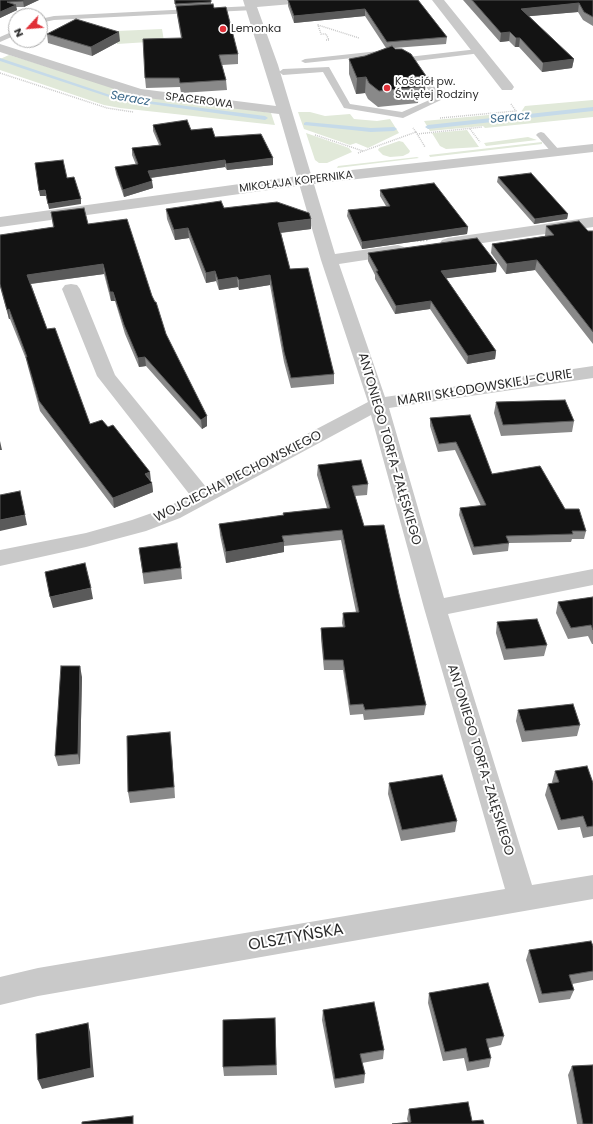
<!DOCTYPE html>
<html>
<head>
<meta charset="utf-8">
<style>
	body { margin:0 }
	#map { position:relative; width:593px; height:1124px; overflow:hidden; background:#fff; font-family:Poppins,sans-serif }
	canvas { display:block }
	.north { position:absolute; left:8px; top:8px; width:40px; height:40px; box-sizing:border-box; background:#fff; border:1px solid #ababab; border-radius:50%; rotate:244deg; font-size:11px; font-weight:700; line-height:16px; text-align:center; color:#2c2c2c }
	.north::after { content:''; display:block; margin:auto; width:14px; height:18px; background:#e03038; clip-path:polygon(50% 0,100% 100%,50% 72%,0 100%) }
</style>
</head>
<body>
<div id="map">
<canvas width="593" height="1124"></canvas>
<div class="north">N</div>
</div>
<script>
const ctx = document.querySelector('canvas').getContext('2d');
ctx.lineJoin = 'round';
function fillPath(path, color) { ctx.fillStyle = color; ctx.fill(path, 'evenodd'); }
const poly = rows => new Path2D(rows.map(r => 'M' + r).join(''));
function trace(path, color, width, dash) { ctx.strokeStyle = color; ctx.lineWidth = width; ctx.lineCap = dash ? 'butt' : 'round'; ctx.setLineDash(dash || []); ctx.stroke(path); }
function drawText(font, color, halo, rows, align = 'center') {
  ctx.font = font + ' Poppins,sans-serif'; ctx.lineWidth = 4; ctx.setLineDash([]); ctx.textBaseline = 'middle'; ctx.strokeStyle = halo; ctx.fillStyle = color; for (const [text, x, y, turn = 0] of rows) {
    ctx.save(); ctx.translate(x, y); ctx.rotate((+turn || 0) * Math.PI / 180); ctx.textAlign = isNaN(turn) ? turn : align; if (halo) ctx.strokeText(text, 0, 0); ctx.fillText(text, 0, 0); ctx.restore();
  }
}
fillPath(poly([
	[162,29,164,41,117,44,117,31],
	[0,52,121,90,271,113,275,125,120,108,104,105,0,70,0,59,9,55],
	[593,100,593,117,485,128,483,126,430,131,424,121,521,112,525,106],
	[298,112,310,112,325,116,350,114,354,119,377,121,390,119,399,133,368,148,356,143,350,145,304,129],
	[467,130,479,147,446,149,440,146,432,133],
	[306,133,349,148,352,152,327,163,319,163,315,160],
	[528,137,537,140,486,146,484,143],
	[399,141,403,142,410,151,409,153,403,156,390,157,383,155,378,150,379,148],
	[542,142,542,144,430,157,429,155],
	[417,157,419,158,337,168,338,166]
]), '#e1e9d9');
fillPath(poly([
	[0,58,116,97,265,116,268,118,265,120,115,99,0,61,0,58],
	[593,107,593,111,428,129,425,127,428,125,593,107],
	[306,122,371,128,394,127,397,129,394,131,371,132,304,125,304,123,306,122]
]), '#c5dae9');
trace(poly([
	[326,40,329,40,326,34,321,34,318,25,359,38],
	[0,73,107,108,133,112],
	[440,118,516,111,511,104],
	[470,129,480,142],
	[416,132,425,147],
	[417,134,482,127],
	[315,135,363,151],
	[358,153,416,132,413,128]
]), '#c9c9c9', 1.5, [1, 1]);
trace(poly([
	[417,241,428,240]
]), '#c9c9c9', 2, [1.5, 1.5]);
fillPath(poly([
	[251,6,255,8,254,10,54,20,40,23,40,19,54,16,251,6],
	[16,30,16,35,0,42,0,37,16,30],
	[478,49,481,49,481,53,416,61,443,99,403,118,344,108,323,72,283,75,279,72,283,69,329,67,350,104,402,112,434,98,407,59,408,57,478,49],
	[388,50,392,52,391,54,305,63,301,61,305,59,388,50],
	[541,132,544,133,559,150,561,152,559,154,553,154,538,137,536,135,538,133,541,132]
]), '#c9c9c9');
fillPath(poly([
	[243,0,298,0,296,3,292,4,257,7,278,65,335,254,398,245,404,247,406,250,404,253,398,255,339,264,385,397,593,366,593,378,389,408,444,598,593,569,593,585,448,614,532,885,593,875,593,899,38,996,0,1005,0,977,38,968,505,889,424,608,371,415,180,518,146,531,86,547,0,566,0,550,86,533,132,520,166,508,190,495,97,376,62,289,65,285,71,284,77,285,80,289,115,375,206,487,368,402,321,260,279,114,139,97,0,52,0,44,141,89,276,106,243,0],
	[432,0,444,0,512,84,514,87,512,90,502,90,432,0],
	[593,217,593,227,448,248,442,246,440,243,442,240,448,238,593,217]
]), '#c9c9c9');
fillPath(poly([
	[593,144,593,152,305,185,0,227,0,217,305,175,593,144]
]), '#c9c9c9');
fillPath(poly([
	[0,0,39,0,24,7,16,7,17,10,0,18],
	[174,0,211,0,211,4,238,54,238,64,222,65,226,80,227,90,181,93,180,87,146,88,145,78,181,38,177,15,177,8,176,8],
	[288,0,418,0,447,37,446,44,394,48,425,92,419,92,418,103,378,107,368,99,365,93,356,94,349,74,349,59,365,56,386,48,365,16,294,23,288,6],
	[463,0,593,0,593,26,583,20,578,12,529,16,574,59,572,68,542,72,519,47,515,47,509,41,500,42],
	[47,34,120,41,92,56,48,43],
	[153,125,191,130,215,137,273,158,273,165,227,170,225,167,151,178,153,188,124,197,116,174,115,167,136,165,132,155,132,148,159,145,153,131],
	[498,177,568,214,567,219,534,224,497,182],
	[380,190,468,227,467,234,362,249,347,216,348,210,386,206,380,196],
	[224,208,311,229,281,233,290,269,334,374,334,384,291,388,284,362,270,285,239,290,238,287,219,290,216,281,206,283,189,238,175,240,167,219,166,209],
	[51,212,88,224,152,296,166,334,207,426,202,429,146,366,139,367,125,334,115,301,111,301,104,274,31,284,47,329,90,424,152,483,153,492,114,508,40,411,28,367,26,359,10,319,9,319,0,287,0,235,53,227],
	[546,226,588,231,593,231,593,344,535,270,506,274,491,253,492,244,545,236],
	[368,253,496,272,446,278,496,351,495,359,467,364,430,309,395,314,375,279,375,275,368,261],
	[496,402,574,421,572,432,501,436,494,413],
	[430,418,492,474,565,509,586,531,584,539,572,539,571,542,509,543,508,551,473,555,459,515,460,508,481,506,455,450,438,452,430,426],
	[318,465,368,484,367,495,355,496,364,526,399,594,426,705,424,715,364,720,363,714,350,715,343,670,324,670,321,639,321,628,343,627,342,623,343,613,356,612,341,540,284,546,284,552,226,563,220,535,219,524,283,515,283,513,327,508,317,475],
	[139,548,181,568,182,579,144,584],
	[593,597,593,644,592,644,588,636,568,639,556,613,558,602],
	[497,622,547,645,544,656,504,660,496,633],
	[82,677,80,764,58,766,55,756],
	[518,710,580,725,577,736,522,742,516,721],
	[170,732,175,798,130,803,128,792],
	[555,771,593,783,593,836,583,838,580,827,558,830,545,795,548,784,553,784,552,782],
	[389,783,457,821,455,832,401,841,388,794],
	[593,946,593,980,572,984,574,990,570,999,539,1003,526,960,529,950],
	[429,993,504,1036,501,1045,488,1048,491,1058,489,1067,467,1071,464,1058,443,1061,428,1003],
	[323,1010,384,1050,383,1059,362,1063,365,1074,364,1083,335,1088,322,1020],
	[275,1018,277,1075,224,1076,223,1067],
	[572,1066,593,1124,577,1124,568,1075],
	[409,1109,472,1121,408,1122,407,1119]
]), '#898989');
fillPath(poly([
	[26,0,39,0,24,7,23,1],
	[579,3,578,12,520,17,521,9],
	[16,5,17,10,0,18,0,12],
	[365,9,365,16,294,23,294,16],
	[119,32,120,41,92,56,91,47],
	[510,32,509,41,500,42,501,33],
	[516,38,520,38,519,47,515,47],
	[574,59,572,68,542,72,543,63],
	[426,76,425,92,419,92,419,87,413,77],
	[366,77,365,93,356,94,357,78],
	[273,158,273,165,227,170,226,164],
	[225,160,225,167,149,178,148,171],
	[152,181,153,188,124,197,123,190],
	[45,190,46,196,40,196,39,191],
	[81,199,81,204,49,209,48,204],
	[568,214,567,219,534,224,535,219],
	[311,219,311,229,278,233,278,223],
	[468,227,467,234,362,249,362,242],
	[188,228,189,238,175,240,174,230],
	[537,260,535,270,506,274,507,264],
	[103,264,104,274,29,284,27,275],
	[497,264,496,272,441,279,441,271],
	[215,271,216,281,206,283,206,273],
	[270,275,270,285,239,290,239,280],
	[237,277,238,287,219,290,218,280],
	[110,292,113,292,115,301,111,301],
	[431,301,430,309,395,314,396,306],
	[9,309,10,319,9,319,7,310],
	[496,351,495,359,467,364,468,356],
	[145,357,146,366,139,367,138,358],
	[207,416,207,426,202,429,201,420],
	[0,441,2,450,0,450],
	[150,472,151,481,145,474],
	[152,483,153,492,114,508,113,498],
	[25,515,27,525,0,531,0,520],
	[284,542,284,552,226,563,226,552],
	[91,588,93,599,53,608,50,597],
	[80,666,82,677,80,764,78,754],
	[170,732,171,743,175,798,174,787],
	[88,1023,90,1032,94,1077,42,1089,38,1080]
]), '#5a5a5a');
const building = poly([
	[0,0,26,0,23,1,7,2,16,5,0,12,0,0],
	[175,0,211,0,211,2,175,4,175,0],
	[288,0,418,0,447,37,387,42,365,9,294,16,288,0],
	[472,0,593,0,593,17,584,12,579,3,521,9,574,59,543,63,520,38,516,38,510,32,501,33,472,0],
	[213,4,214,8,226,7,238,54,219,55,226,80,180,83,179,78,145,78,143,39,182,38,176,6,213,4],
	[76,19,119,32,91,47,47,34,76,19],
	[392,46,395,49,402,49,411,54,426,76,413,77,419,87,379,91,369,83,366,77,357,78,349,59,365,56,392,46],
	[187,120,191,130,212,128,215,137,261,134,273,158,226,164,225,160,148,171,152,181,123,190,115,167,138,164,132,148,161,145,153,125,187,120],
	[63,160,67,178,74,177,81,199,48,204,45,190,39,191,35,163,63,160],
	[531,173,568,214,535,219,498,177,531,173],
	[434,183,468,227,362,242,348,210,390,206,380,190,434,183],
	[221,201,224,208,277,202,309,213,311,219,278,223,290,269,308,268,334,374,291,378,284,352,270,275,239,280,237,277,218,280,215,271,206,273,188,228,174,230,166,209,221,201],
	[84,208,88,224,127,219,152,296,155,302,156,302,166,334,207,416,201,420,145,357,138,358,124,325,113,292,110,292,103,264,27,275,47,329,55,328,90,424,102,420,108,427,113,425,150,472,145,474,152,483,113,498,39,401,26,357,27,357,9,309,7,310,0,284,0,235,54,227,51,212,84,208],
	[579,221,588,231,593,231,593,332,537,260,507,264,492,244,554,235,546,226,579,221],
	[477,238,497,264,441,271,496,351,468,356,431,301,396,306,376,271,378,271,368,253,477,238],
	[565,400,574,421,503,425,496,402,565,400],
	[470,415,492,474,540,466,565,509,579,509,586,531,572,531,573,534,506,536,509,543,474,547,460,508,486,505,456,442,439,444,430,418,470,415],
	[361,460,368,484,352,486,364,526,384,525,399,594,426,705,365,710,363,704,350,705,343,660,324,660,321,628,345,627,343,613,359,612,342,530,282,536,284,542,226,552,219,524,284,515,283,513,330,508,318,465,361,460],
	[20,491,25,515,0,520,0,495,20,491],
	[177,543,181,568,143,573,139,548,177,543],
	[85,563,91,588,50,597,45,572,85,563],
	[593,597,593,630,591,625,571,628,558,602,593,597],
	[537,619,547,645,506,649,497,622,537,619],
	[61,666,80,666,78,754,55,756,61,666],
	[573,704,580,725,525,731,518,710,573,704],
	[170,732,174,787,128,792,127,736,170,732],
	[587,766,593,783,593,826,587,827,583,816,561,820,548,784,559,782,555,771,587,766],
	[442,775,457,821,402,830,389,783,442,775],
	[591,941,593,946,593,971,569,975,574,990,542,994,529,950,591,941],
	[488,983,504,1036,486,1039,491,1058,469,1062,466,1048,445,1052,429,993,488,983],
	[374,1002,384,1050,360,1054,365,1074,335,1079,323,1010,374,1002],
	[275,1018,276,1065,223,1067,223,1020,275,1018],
	[88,1023,91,1068,38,1080,36,1034,88,1023],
	[593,1065,593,1124,583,1124,572,1066,593,1065],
	[468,1102,472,1121,483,1120,484,1124,392,1124,411,1122,409,1109,468,1102],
	[133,1116,133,1124,82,1124,82,1122,133,1116]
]);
fillPath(building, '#131313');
trace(building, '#5a5a5a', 1);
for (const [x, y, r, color] of [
	[223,29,4,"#e03038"],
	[387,88,4,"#e03038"]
]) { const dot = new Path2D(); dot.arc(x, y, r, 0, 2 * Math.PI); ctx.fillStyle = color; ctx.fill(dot); trace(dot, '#fff', 1.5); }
drawText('11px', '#2c2c2c', '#fff', [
	["Lemonka",231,29],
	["Kościół pw.",395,82],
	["Świętej Rodziny",395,95]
], 'left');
drawText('11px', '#2c2c2c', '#fff', [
	["SPACEROWA",199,101,7],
	["MIKOŁAJA KOPERNIKA",296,182,-7]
]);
drawText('italic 12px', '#3d6a8b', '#fff', [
	["Seracz",130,99,10],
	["Seracz",510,118,-6]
]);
drawText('13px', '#2c2c2c', '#fff', [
	["MARII SKŁODOWSKIEJ-CURIE",485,388,-9],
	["ANTONIEGO TORFA-ZAŁĘSKIEGO",389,449,74],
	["WOJCIECHA PIECHOWSKIEGO",238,477,-27],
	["ANTONIEGO TORFA-ZAŁĘSKIEGO",480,760,73]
]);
drawText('16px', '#2c2c2c', '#fff', [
	["OLSZTYŃSKA",296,938,-10]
]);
</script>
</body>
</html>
